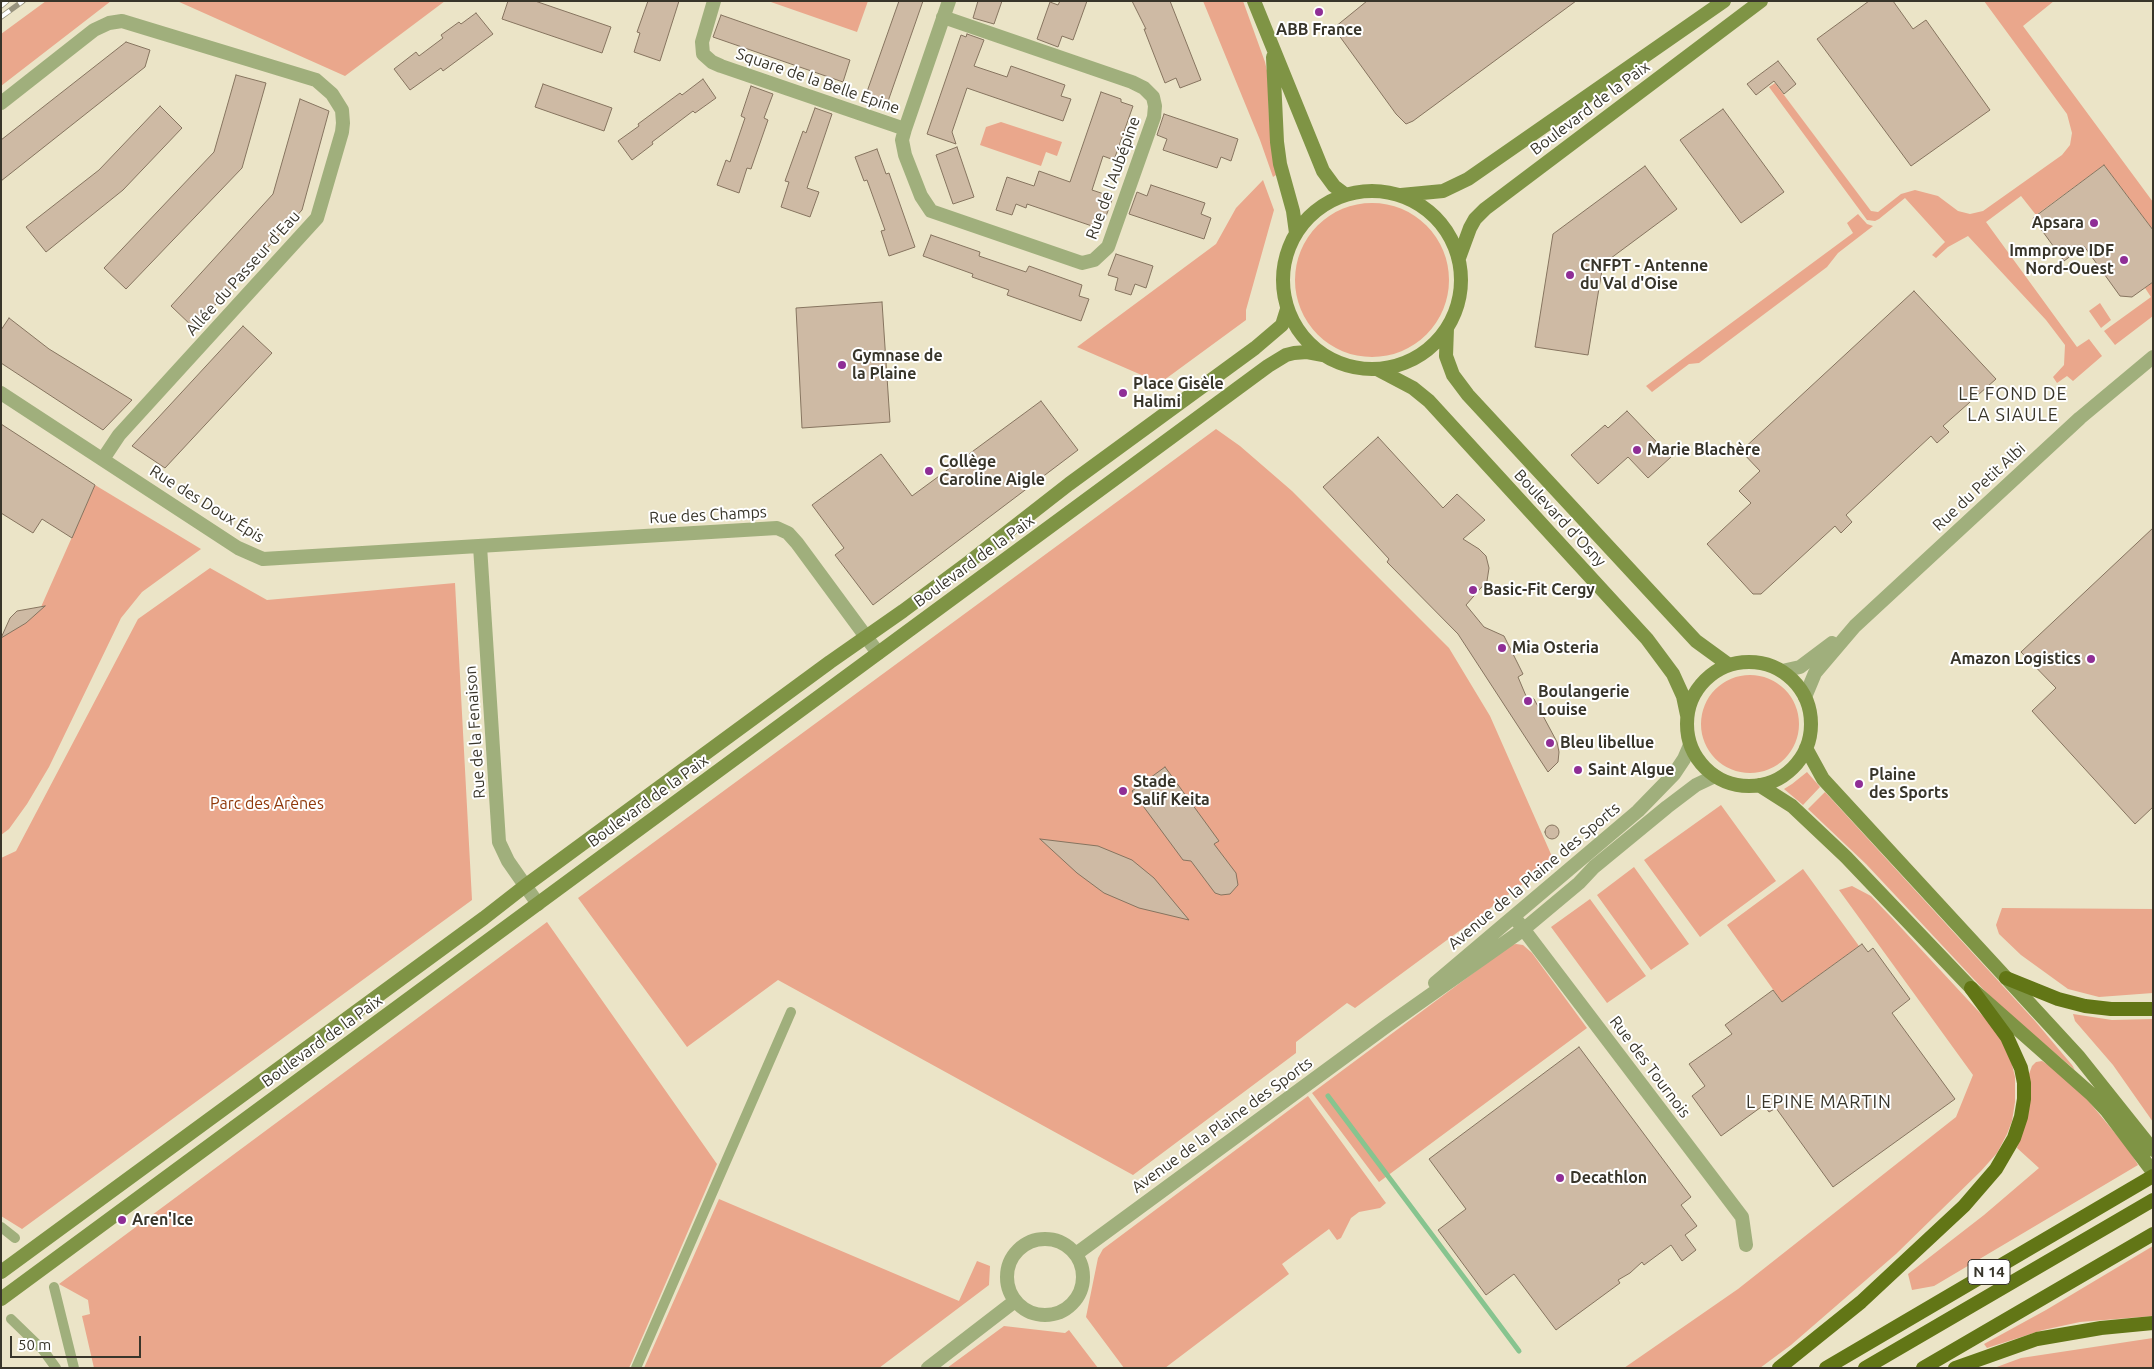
<!DOCTYPE html>
<html>
<head>
<meta charset="utf-8">
<style>
	body { margin:0 }
	#map { position:relative; width:2154px; height:1369px; overflow:hidden; background:#ebe4c7; font-family:Ubuntu,sans-serif }
	canvas { display:block }
	.frame { position:absolute; inset:0; border:2px solid #38352a; pointer-events:none }
	.scale { position:absolute; left:10px; top:1336px; width:131px; height:22px; box-sizing:border-box; border:2px solid #38352a; border-top:0; padding-left:6px; font-size:15px; line-height:18px; white-space:nowrap; color:#38352a; -webkit-text-stroke:4px #fff; paint-order:stroke }
</style>
</head>
<body>
<div id="map">
<canvas width="2154" height="1369"></canvas>
<div class="frame"></div>
<div class="scale">50 m</div>
</div>
<script>
const ctx = document.querySelector('canvas').getContext('2d');
ctx.lineJoin = 'round';
function fillPath(path, color) { ctx.fillStyle = color; ctx.fill(path, 'evenodd'); }
const poly = rows => new Path2D(rows.map(r => 'M' + r).join(''));
function trace(path, color, width, dash) { ctx.strokeStyle = color; ctx.lineWidth = width; ctx.lineCap = dash ? 'butt' : 'round'; ctx.setLineDash(dash || []); ctx.stroke(path); }
function drawText(font, color, halo, rows, align = 'center') {
  ctx.font = font + ' Ubuntu,sans-serif'; ctx.lineWidth = 4; ctx.setLineDash([]); ctx.textBaseline = 'middle'; ctx.strokeStyle = halo; ctx.fillStyle = color; for (const [text, x, y, turn = 0] of rows) {
    ctx.save(); ctx.translate(x, y); ctx.rotate((+turn || 0) * Math.PI / 180); ctx.textAlign = isNaN(turn) ? turn : align; if (halo) ctx.strokeText(text, 0, 0); ctx.fillText(text, 0, 0); ctx.restore();
  }
}
fillPath(poly([
	[46,1,111,1,1,86,1,34],
	[177,1,445,1,345,76],
	[768,1,868,1,857,32],
	[1203,1,1243,1,1265,62,1268,75,1269,119,1276,175,1273,177,1260,140],
	[1984,1,2054,1,2023,26,2153,202,2153,230,2104,165,2036,215,2021,196,1986,222,2077,347,2089,339,2102,356,2073,381,2067,376,2057,383,2053,377,2064,365,2065,345,2046,320,1968,236,1948,247,1936,258,1932,255,1945,242,1905,198,1879,219,1875,221,1867,220,1769,87,1775,83,1871,211,1878,212,1901,194,1915,190,1938,196,1958,211,1970,214,1983,211,2062,155,2070,145,2072,133,2067,114],
	[1001,122,1062,142,1057,156,1046,152,1041,166,980,145,986,127],
	[1263,180,1274,210,1246,310,1246,320,1160,383,1077,347,1216,244,1236,208],
	'1295 280a77 77 0 1 1 154 0a77 77 0 1 1-154 0Z',
	[1858,214,1867,224,1873,226,1838,253,1827,267,1699,363,1689,364,1652,392,1646,386,1853,233,1847,223],
	[2153,282,2153,316,2115,345,2104,331,2151,297,2145,288],
	[2100,303,2111,320,2101,328,2089,311],
	[1216,429,1240,446,1292,491,1449,648,1490,716,1554,861,1355,1008,1347,1003,1296,1042,1296,1053,1133,1175,778,980,687,1047,578,898],
	[95,485,201,549,142,592,121,618,49,767,27,804,9,829,1,835,1,635,26,623,41,607],
	[210,568,267,600,455,583,472,900,22,1229,1,1216,1,858,16,851,138,619],
	'1701 724a49 49 0 1 1 98 0a49 49 0 1 1-98 0Z',
	[1807,772,1820,787,1803,805,1784,789,1792,784],
	[1825,792,2035,1021,2072,1065,2075,1070,1999,1006,1866,864,1808,809],
	[1721,805,1776,881,1700,937,1644,860],
	[1634,867,1689,944,1651,970,1597,895],
	[1803,869,1859,946,1782,1002,1727,925],
	[1852,886,1871,896,1893,919,1993,1027,2009,1052,2015,1077,2015,1102,2012,1121,2007,1134,1997,1153,1981,1171,1896,1254,1791,1345,1760,1368,1624,1368,1738,1289,1956,1117,1973,1075,1839,890],
	[1590,899,1646,976,1607,1003,1551,927],
	[2002,908,2153,909,2153,993,2099,997,2068,989,2021,955,1999,934,1996,925],
	[547,922,717,1164,629,1368,94,1368,82,1316,90,1314,88,1300,59,1284],
	[1516,944,1523,945,1532,953,1587,1028,1379,1182,1312,1093,1511,945],
	[2073,1014,2112,1020,2153,1019,2153,1122,2113,1065,2075,1021],
	[2042,1061,2061,1073,2081,1092,2129,1150,2138,1165,1934,1286,1912,1290,1908,1274,1984,1215,2039,1168,2017,1148,2029,1110,2029,1074,2032,1066,2036,1062],
	[1308,1096,1386,1203,1380,1208,1359,1212,1351,1218,1341,1238,1337,1240,1329,1229,1282,1264,1289,1274,1165,1368,1124,1368,1086,1317,1098,1258,1103,1249],
	[719,1199,959,1301,977,1261,990,1266,989,1285,879,1368,644,1368],
	[2153,1246,2153,1316,2080,1322,2043,1330,1987,1348,1984,1344,2046,1310],
	[1004,1326,1065,1333,1069,1330,1098,1368,947,1368],
	[2153,1338,2153,1368,1994,1368,2021,1358]
]), '#eaa78c');
trace(poly([
	[1328,1096,1519,1351]
]), '#87c48f', 5);
const building = poly([
	[508,1,535,1,611,27,602,53,502,19,508,1],
	[648,1,679,1,660,61,634,52,640,33,637,32,648,1],
	[899,1,923,1,885,110,863,103,899,1],
	[978,1,1002,1,994,24,973,18,978,1],
	[1060,1,1087,1,1073,40,1062,36,1058,47,1037,39,1050,2,1058,5,1060,1],
	[1132,1,1170,1,1201,80,1180,88,1176,78,1165,83,1144,29,1146,29,1132,1],
	[1367,1,1576,1,1413,121,1406,124,1396,114,1338,34,1335,27,1367,1],
	[1869,1,1893,1,1913,29,1926,20,1990,110,1911,166,1817,39,1869,1],
	[476,13,493,34,443,71,441,68,410,90,394,69,416,52,419,56,443,38,441,35,459,22,461,24,476,13],
	[721,15,850,60,843,82,713,37,721,15],
	[967,34,984,40,974,66,1007,77,1011,66,1065,85,1061,96,1071,99,1063,121,967,88,952,132,956,144,927,134,961,35,966,37,967,34],
	[126,42,150,50,145,67,1,181,1,140,126,42],
	[1778,61,1796,84,1784,94,1774,81,1756,95,1747,84,1778,61],
	[236,75,266,83,242,168,126,289,104,268,214,152,236,75],
	[703,79,716,98,695,113,693,111,652,142,653,144,632,160,618,141,639,126,638,124,680,93,682,95,703,79],
	[543,84,612,108,604,131,535,107,543,84],
	[751,86,773,94,764,118,768,120,751,169,747,168,739,193,717,185,726,160,730,162,745,118,741,116,751,86],
	[1101,92,1121,99,1121,102,1133,106,1114,160,1103,156,1092,190,1113,197,1105,219,1096,215,1092,226,1027,204,1026,208,1016,204,1012,215,996,210,1007,177,1034,186,1039,171,1070,182,1101,92],
	[300,99,329,111,302,210,194,328,171,306,273,194,300,99],
	[160,106,182,128,123,190,46,252,26,227,99,170,160,106],
	[815,108,832,114,807,188,819,192,810,217,781,207,789,182,785,181,803,131,806,133,815,108],
	[1723,109,1784,192,1741,223,1680,140,1723,109],
	[1164,114,1238,139,1231,161,1221,157,1217,168,1163,150,1167,139,1157,135,1164,114],
	[957,147,974,197,953,204,936,155,957,147],
	[877,149,886,174,889,173,915,247,889,256,881,231,885,230,867,180,864,181,855,157,877,149],
	[2104,165,2153,230,2153,282,2132,297,2120,296,2084,246,2064,261,2033,218,2104,165],
	[1645,166,1677,209,1603,264,1588,355,1535,347,1553,234,1645,166],
	[1151,185,1205,203,1201,214,1211,218,1204,239,1129,214,1137,192,1147,196,1151,185],
	[931,235,980,252,979,256,1026,272,1029,266,1082,285,1079,296,1089,299,1081,321,1007,295,1009,290,972,277,973,274,923,256,931,235],
	[1116,254,1153,266,1146,288,1135,284,1131,295,1115,290,1118,278,1108,275,1116,254],
	[1914,291,1996,379,1943,426,1949,432,1937,443,1931,436,1846,515,1852,522,1841,533,1835,526,1761,594,1753,594,1707,544,1751,503,1739,491,1760,471,1741,451,1914,291],
	[882,302,890,422,802,428,796,308,882,302],
	[9,318,49,349,132,400,103,430,1,363,1,330,9,318],
	[243,326,272,353,165,468,132,446,243,326],
	[1041,401,1078,450,873,605,835,555,844,548,812,505,881,454,912,496,1041,401],
	[1627,411,1671,457,1648,478,1628,457,1598,484,1571,455,1605,425,1608,428,1627,411],
	[1,424,95,485,72,538,42,519,33,533,1,513,1,424],
	[1378,437,1443,508,1457,494,1485,520,1463,539,1479,549,1486,556,1489,568,1487,581,1466,605,1484,627,1504,636,1523,674,1518,677,1526,696,1534,699,1557,742,1559,752,1558,762,1548,772,1458,634,1387,562,1389,559,1323,487,1378,437],
	[2153,528,2153,807,2135,824,2032,711,2056,688,2021,652,2153,528],
	[45,606,26,623,1,638,10,618,17,611,45,606],
	[1165,767,1219,841,1214,844,1236,873,1238,885,1230,894,1221,895,1215,893,1191,861,1183,860,1132,791,1165,767],
	'1545 832a7 7 0 1 1 14 0a7 7 0 1 1-14 0Z',
	[1040,839,1098,846,1132,860,1154,878,1189,920,1139,908,1104,893,1077,873,1040,839],
	[1862,944,1868,952,1873,948,1910,999,1892,1013,1955,1099,1833,1187,1776,1108,1769,1112,1764,1105,1721,1136,1692,1096,1705,1086,1689,1064,1732,1034,1725,1025,1773,990,1782,1002,1862,944],
	[1579,1047,1691,1197,1681,1205,1697,1226,1685,1235,1696,1250,1682,1261,1671,1245,1644,1265,1642,1262,1630,1273,1618,1280,1620,1283,1556,1330,1514,1274,1486,1295,1438,1230,1466,1209,1429,1159,1579,1047]
]);
fillPath(building, '#cebaa4');
trace(building, '#86745f', 1);
trace(poly([
	[1,1227,15,1238],
	[54,1287,74,1368],
	[11,1319,43,1350,56,1368],
	[636,1368,791,1012]
]), '#a0af7c', 10);
trace(poly([
	[714,1,702,42,703,54,712,62,721,66,905,129,949,1],
	[1,103,94,30,109,23,122,21,316,80,332,94,342,110,343,123,342,132,317,218,119,435,103,459],
	[905,129,902,140,905,155,921,196,931,211,1082,263,1094,260,1108,247,1154,117,1155,106,1153,97,1144,88,1132,82,943,17],
	[1,393,238,548,263,559,777,528,788,533,797,543,878,653],
	[480,546,499,842,508,861,538,904],
	[1518,922,1742,1217,1746,1245],
	[1435,983,1638,811,1674,774,1684,759,1690,745],
	'1007 1277a38 38 0 1 1 76 0a38 38 0 1 1-76 0Z',
	[1076,1254,1388,1025,1524,929,1579,883,1594,867,1667,807,1696,785,1715,776],
	[928,1368,1015,1301]
]), '#a0af7c', 14);
trace(poly([
	[1782,671,1800,667,1832,643],
	[1805,697,1815,673,1855,626,2080,418,2153,357]
]), '#a0af7c', 14);
trace(poly([
	[1254,1,1323,171,1334,186,1346,195],
	[1273,57,1277,142,1280,164,1293,211,1296,233],
	'1283 280a89 89 0 1 1 178 0a89 89 0 1 1-178 0Z',
	[1401,195,1443,191,1468,179,1724,1],
	[1459,258,1470,228,1475,219,1485,209,1761,1],
	[1447,328,1446,356,1453,375,1468,395,1696,641,1729,665],
	[1377,369,1413,388,1429,401,1647,639,1673,674,1683,696,1687,715],
	'1687 724a62 62 0 1 1 124 0a62 62 0 1 1-124 0Z',
	[1806,748,1823,779,2079,1057,2153,1150],
	[1759,785,1792,806,1846,857,1971,988,2091,1094,2107,1111,2153,1172],
	[1,1272,484,918,525,886,830,662,903,611,969,562,1069,484,1255,348,1282,325,1287,309],
	[1,1299,1268,366,1286,355,1294,353,1307,352,1323,355]
]), '#7f9445', 14);
trace(poly([
	[2006,978,2058,999,2085,1006,2111,1009,2153,1009],
	[1779,1368,1861,1302,1964,1206,1996,1169,2014,1138,2021,1117,2024,1099,2024,1083,2021,1068,2007,1037,1971,988],
	[1826,1368,2153,1176],
	[1865,1368,2153,1200],
	[1923,1368,2153,1234],
	[1955,1368,2037,1339,2101,1328,2153,1323]
]), '#627616', 14);
const rail = poly([
	[1,6,7,1],
	[1,17,23,1]
]);
trace(rail, '#99947f', 5.5);
trace(rail, '#fff', 4, [11]);
for (const [x, y, r, color] of [
	[1319,12,5,"#8f2e96"],
	[2094,223,5,"#8f2e96"],
	[2124,260,5,"#8f2e96"],
	[1570,275,5,"#8f2e96"],
	[842,365,5,"#8f2e96"],
	[1123,393,5,"#8f2e96"],
	[1637,450,5,"#8f2e96"],
	[929,471,5,"#8f2e96"],
	[1473,590,5,"#8f2e96"],
	[1502,648,5,"#8f2e96"],
	[2091,659,5,"#8f2e96"],
	[1528,701,5,"#8f2e96"],
	[1550,743,5,"#8f2e96"],
	[1578,770,5,"#8f2e96"],
	[1859,784,5,"#8f2e96"],
	[1123,791,5,"#8f2e96"],
	[1560,1178,5,"#8f2e96"],
	[122,1220,5,"#8f2e96"]
]) { const dot = new Path2D(); dot.arc(x, y, r, 0, 2 * Math.PI); ctx.fillStyle = color; ctx.fill(dot); trace(dot, '#fff', 2); }
for (const [x, y, w] of [
	[1989,1272,42]
]) { const box = new Path2D(); box.roundRect(x - w / 2, y - 12.5, w, 25, 4); ctx.fillStyle = '#fff'; ctx.fill(box); trace(box, '#38352a', 1); }
drawText('bold 15px', '#38352a', null, [
	["N 14",1989,1272]
]);
drawText('bold 16px', '#38352a', '#fff', [
	["ABB France",1319,30,"center"],
	["Apsara",2084,223,"right"],
	["Immprove IDF",2114,251,"right"],
	["Nord-Ouest",2114,269,"right"],
	["CNFPT - Antenne",1580,266],
	["du Val d'Oise",1580,284],
	["Gymnase de",852,356],
	["la Plaine",852,374],
	["Place Gisèle",1133,384],
	["Halimi",1133,402],
	["Marie Blachère",1647,450],
	["Collège",939,462],
	["Caroline Aigle",939,480],
	["Basic-Fit Cergy",1483,590],
	["Mia Osteria",1512,648],
	["Amazon Logistics",2081,659,"right"],
	["Boulangerie",1538,692],
	["Louise",1538,710],
	["Bleu libellue",1560,743],
	["Saint Algue",1588,770],
	["Plaine",1869,775],
	["des Sports",1869,793],
	["Stade",1133,782],
	["Salif Keita",1133,800],
	["Decathlon",1570,1178],
	["Aren'Ice",132,1220]
], 'left');
drawText('16px', '#38352a', '#fff', [
	["Square de la Belle Epine",818,81,19],
	["Boulevard de la Paix",1590,108,-37],
	["Rue de l'Aubépine",1113,178,-70],
	["Allée du Passeur d'Eau",243,273,-48],
	["Rue du Petit Albi",1979,487,-43],
	["Rue des Doux Épis",207,504,32],
	["Rue des Champs",708,515,-3],
	["Boulevard d'Osny",1560,518,47],
	["Boulevard de la Paix",974,561,-36],
	["Rue de la Fenaison",475,732,-94],
	["Boulevard de la Paix",648,801,-36],
	["Avenue de la Plaine des Sports",1534,876,-40],
	["Boulevard de la Paix",322,1041,-36],
	["Rue des Tournois",1650,1067,53],
	["Avenue de la Plaine des Sports",1222,1125,-36]
]);
drawText('16px', '#90390b', '#fff', [
	["Parc des Arènes",267,804]
]);
ctx.letterSpacing = '1px';
drawText('18px', '#38352a', '#fff', [
	["LE FOND DE",2013,394],
	["LA SIAULE",2013,415],
	["L EPINE MARTIN",1819,1102]
]);
ctx.letterSpacing = '0px';
</script>
</body>
</html>
